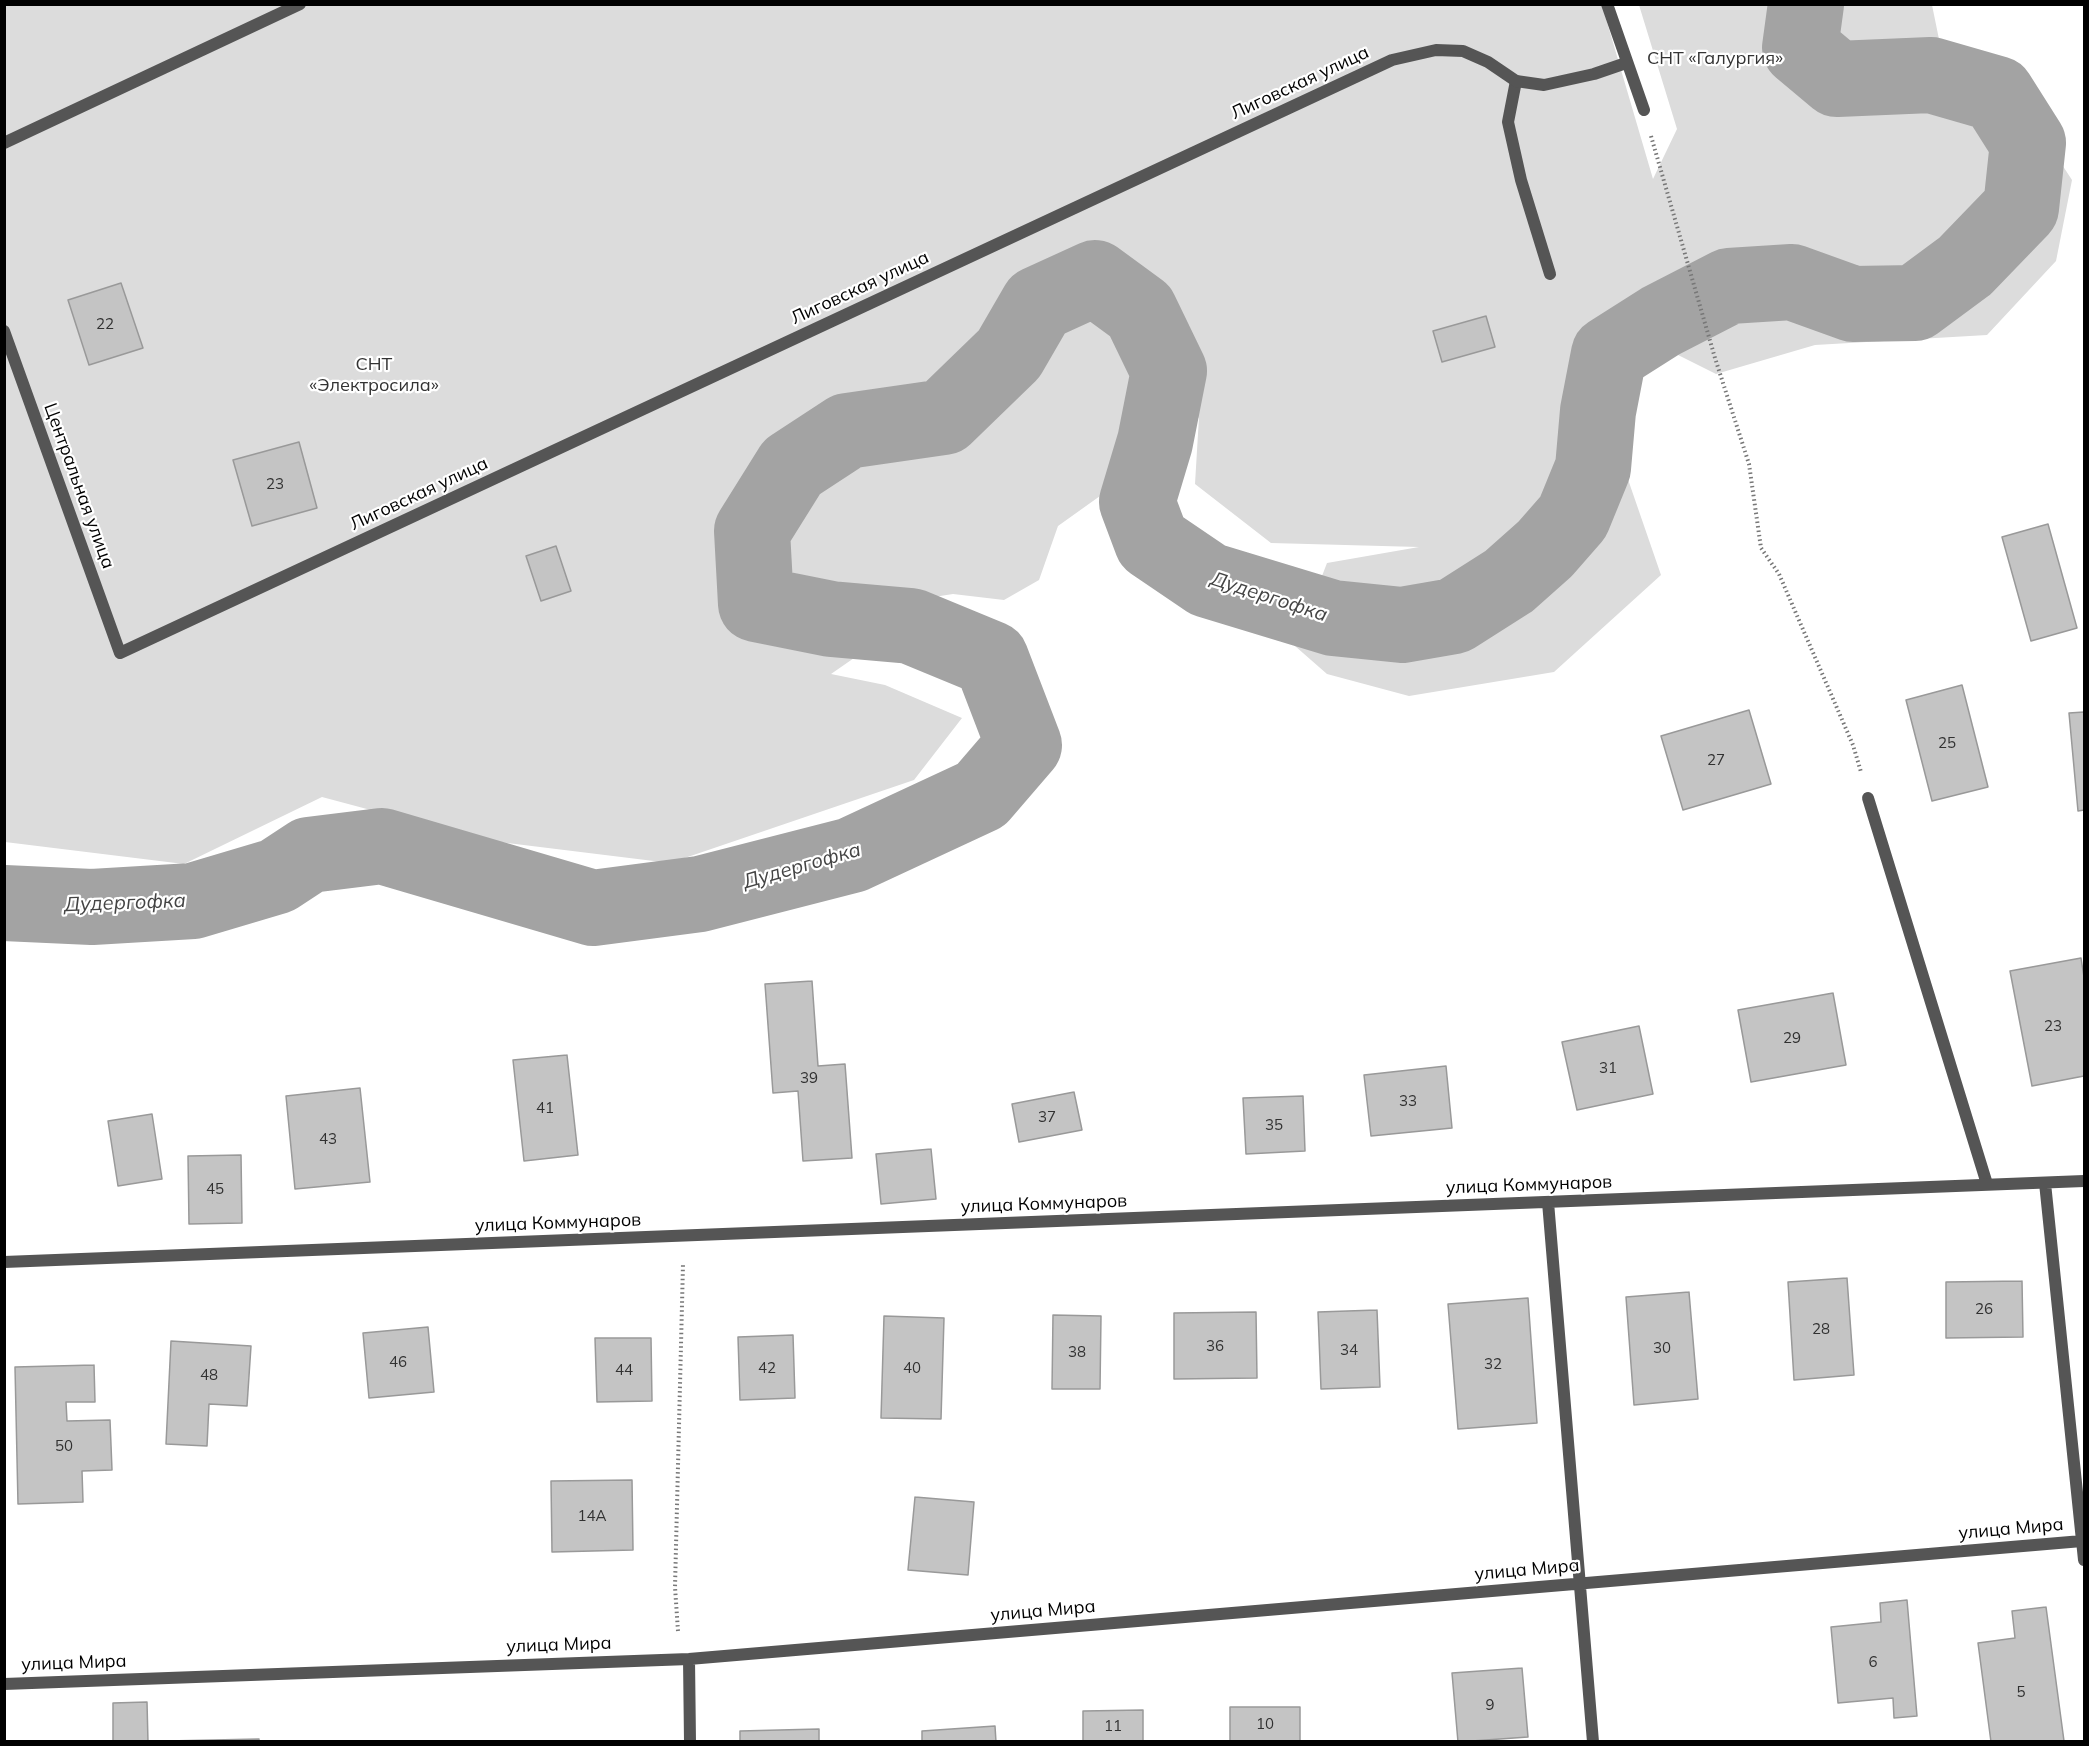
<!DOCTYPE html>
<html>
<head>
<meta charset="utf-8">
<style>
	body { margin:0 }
	#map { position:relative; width:2089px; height:1746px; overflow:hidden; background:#fff; font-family:Mulish,sans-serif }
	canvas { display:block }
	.frame { position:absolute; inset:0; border:6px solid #000; pointer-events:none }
</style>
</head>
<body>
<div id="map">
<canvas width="2089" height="1746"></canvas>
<div class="frame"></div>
</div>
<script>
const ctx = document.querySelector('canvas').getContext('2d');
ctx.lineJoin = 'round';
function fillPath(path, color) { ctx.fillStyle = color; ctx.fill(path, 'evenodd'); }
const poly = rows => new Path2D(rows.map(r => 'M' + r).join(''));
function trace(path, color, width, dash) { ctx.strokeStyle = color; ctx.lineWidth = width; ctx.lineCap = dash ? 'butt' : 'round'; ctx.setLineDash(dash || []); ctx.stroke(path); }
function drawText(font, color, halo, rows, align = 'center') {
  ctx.font = font + ' Mulish,sans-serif'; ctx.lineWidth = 4.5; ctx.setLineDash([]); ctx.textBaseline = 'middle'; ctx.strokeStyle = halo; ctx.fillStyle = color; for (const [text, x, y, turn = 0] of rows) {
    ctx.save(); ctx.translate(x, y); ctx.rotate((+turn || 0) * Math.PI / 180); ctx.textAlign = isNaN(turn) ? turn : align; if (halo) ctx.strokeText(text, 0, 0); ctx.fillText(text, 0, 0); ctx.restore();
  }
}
fillPath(poly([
	[5,5,1602,5,1653,179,1677,129,1639,5,1932,5,1941,49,1991,56,2072,180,2056,261,1987,335,1815,345,1716,374,1670,351,1633,378,1622,462,1661,575,1554,672,1409,696,1327,674,1295,646,1327,563,1419,547,1271,543,1195,484,1199,417,1163,474,1100,496,1058,526,1039,580,1004,600,953,594,908,601,880,640,831,674,885,685,962,718,914,780,670,863,483,840,322,797,184,864,5,842]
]), '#dcdcdc');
trace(poly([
	[4,903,92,907,193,901,277,876,309,855,382,846,593,908,700,894,852,855,981,795,1024,745,991,659,911,626,831,619,756,604,752,531,792,467,847,431,944,417,1009,354,1038,304,1095,278,1140,311,1169,371,1155,442,1137,502,1152,542,1208,580,1333,618,1402,625,1454,616,1509,581,1545,549,1573,517,1593,468,1598,411,1609,354,1661,321,1729,286,1792,282,1853,304,1915,303,1965,266,2021,208,2028,143,1997,94,1931,75,1837,79,1800,48,1806,4]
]), '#a3a3a3', 76);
const building = poly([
	[121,283,143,348,89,365,68,300,121,283],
	[1486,316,1495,347,1442,362,1433,331,1486,316],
	[299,442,317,508,252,526,233,460,299,442],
	[2048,524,2077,628,2031,641,2002,537,2048,524],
	[556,546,571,591,541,601,526,556,556,546],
	[1962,685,1988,787,1932,801,1906,700,1962,685],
	[1749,710,1771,784,1683,810,1661,736,1749,710],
	[2084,712,2084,810,2078,811,2069,713,2084,712],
	[2081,958,2084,977,2084,1076,2032,1086,2010,971,2081,958],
	[812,981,818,1066,845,1064,852,1158,803,1161,798,1091,773,1093,765,984,812,981],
	[1833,993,1846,1065,1751,1082,1738,1010,1833,993],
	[1639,1026,1653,1094,1577,1110,1562,1042,1639,1026],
	[567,1055,578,1155,524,1161,513,1060,567,1055],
	[1446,1066,1452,1128,1371,1136,1364,1075,1446,1066],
	[360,1088,370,1182,295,1189,286,1096,360,1088],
	[1074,1092,1082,1130,1019,1142,1012,1104,1074,1092],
	[1303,1096,1305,1151,1246,1154,1243,1098,1303,1096],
	[152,1114,162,1179,118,1186,108,1121,152,1114],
	[931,1149,936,1199,881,1204,876,1154,931,1149],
	[241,1155,242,1223,189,1224,188,1156,241,1155],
	[1847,1278,1854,1375,1794,1380,1788,1282,1847,1278],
	[2022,1281,2023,1337,1946,1338,1946,1282,2022,1281],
	[1689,1292,1698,1399,1634,1405,1626,1297,1689,1292],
	[1528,1298,1537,1423,1458,1429,1448,1304,1528,1298],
	[1377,1310,1380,1387,1321,1389,1318,1312,1377,1310],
	[1256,1312,1257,1378,1174,1379,1174,1313,1256,1312],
	[1053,1315,1101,1316,1100,1389,1052,1389,1053,1315],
	[884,1316,944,1318,941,1419,881,1418,884,1316],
	[428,1327,434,1392,369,1398,363,1333,428,1327],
	[793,1335,795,1398,740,1400,738,1337,793,1335],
	[595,1338,651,1338,652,1401,597,1402,595,1338],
	[171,1341,251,1346,247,1406,209,1404,207,1446,166,1444,171,1341],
	[94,1365,95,1402,66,1402,67,1421,110,1420,112,1470,82,1471,83,1502,18,1504,15,1367,94,1365],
	[632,1480,633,1550,552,1552,551,1481,632,1480],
	[915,1497,974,1502,968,1575,908,1570,915,1497],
	[1907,1600,1917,1716,1894,1718,1893,1698,1838,1703,1831,1627,1881,1622,1880,1603,1907,1600],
	[2046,1607,2064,1741,1991,1742,1978,1643,2015,1638,2012,1611,2046,1607],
	[1522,1668,1528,1737,1458,1742,1452,1673,1522,1668],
	[147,1702,148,1742,113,1742,113,1703,147,1702],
	[1230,1707,1300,1707,1300,1742,1230,1742,1230,1707],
	[1143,1710,1143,1742,1083,1742,1083,1711,1143,1710],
	[995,1726,996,1742,922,1742,922,1731,995,1726],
	[819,1729,819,1742,740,1742,740,1731,819,1729],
	[259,1739,259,1742,167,1742,167,1741,259,1739]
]);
fillPath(building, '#c4c4c4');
trace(building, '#999', 1.5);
trace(poly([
	[1651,136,1715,358,1749,464,1761,548,1779,574,1853,745,1861,772],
	[678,1631,675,1587,683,1264]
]), '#777', 4, [1.5, 3]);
trace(poly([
	[1516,81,1508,122,1521,180,1550,274],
	[1868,798,1987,1184]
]), '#555', 12);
trace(poly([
	[1607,4,1644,110],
	[4,143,300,4],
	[4,331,120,653,1392,60,1436,50,1463,51,1488,62,1516,81,1544,85,1594,74,1626,63],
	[2045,1183,2084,1560],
	[1548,1202,1593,1742],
	[4,1262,2084,1181],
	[689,1659,690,1742],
	[4,1684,689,1659,2082,1541]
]), '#555', 12);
drawText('15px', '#313131', null, [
	["22",105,324],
	["23",275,484],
	["25",1947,743],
	["27",1716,760],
	["23",2053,1026],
	["29",1792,1038],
	["31",1608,1068],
	["39",809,1078],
	["33",1408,1101],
	["41",545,1108],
	["37",1047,1117],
	["35",1274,1125],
	["43",328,1139],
	["45",215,1189],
	["26",1984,1309],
	["28",1821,1329],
	["36",1215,1346],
	["30",1662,1348],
	["34",1349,1350],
	["38",1077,1352],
	["46",398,1362],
	["32",1493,1364],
	["42",767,1368],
	["40",912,1368],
	["44",624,1370],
	["48",209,1375],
	["50",64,1446],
	["14А",592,1516],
	["6",1873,1662],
	["5",2021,1692],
	["9",1490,1705],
	["10",1265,1724],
	["11",1113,1726]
]);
drawText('18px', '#333', '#fff', [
	["СНТ «Галургия»",1715,59],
	["СНТ",374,365],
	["«Электросила»",374,386]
]);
drawText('18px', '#000', '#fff', [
	["Лиговская улица",1300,83,-25],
	["Лиговская улица",860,288,-25],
	["Центральная улица",79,486,70],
	["Лиговская улица",419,494,-25],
	["улица Коммунаров",1529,1185,-2],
	["улица Коммунаров",1044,1204,-2],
	["улица Коммунаров",558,1223,-2],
	["улица Мира",2011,1529,-5],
	["улица Мира",1527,1570,-5],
	["улица Мира",1043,1611,-5],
	["улица Мира",559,1645,-2],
	["улица Мира",74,1663,-2]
]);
drawText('italic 20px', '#444', '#fff', [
	["Дудергофка",1269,597,18],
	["Дудергофка",802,866,-16],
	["Дудергофка",125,903,-2]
]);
</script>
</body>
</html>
